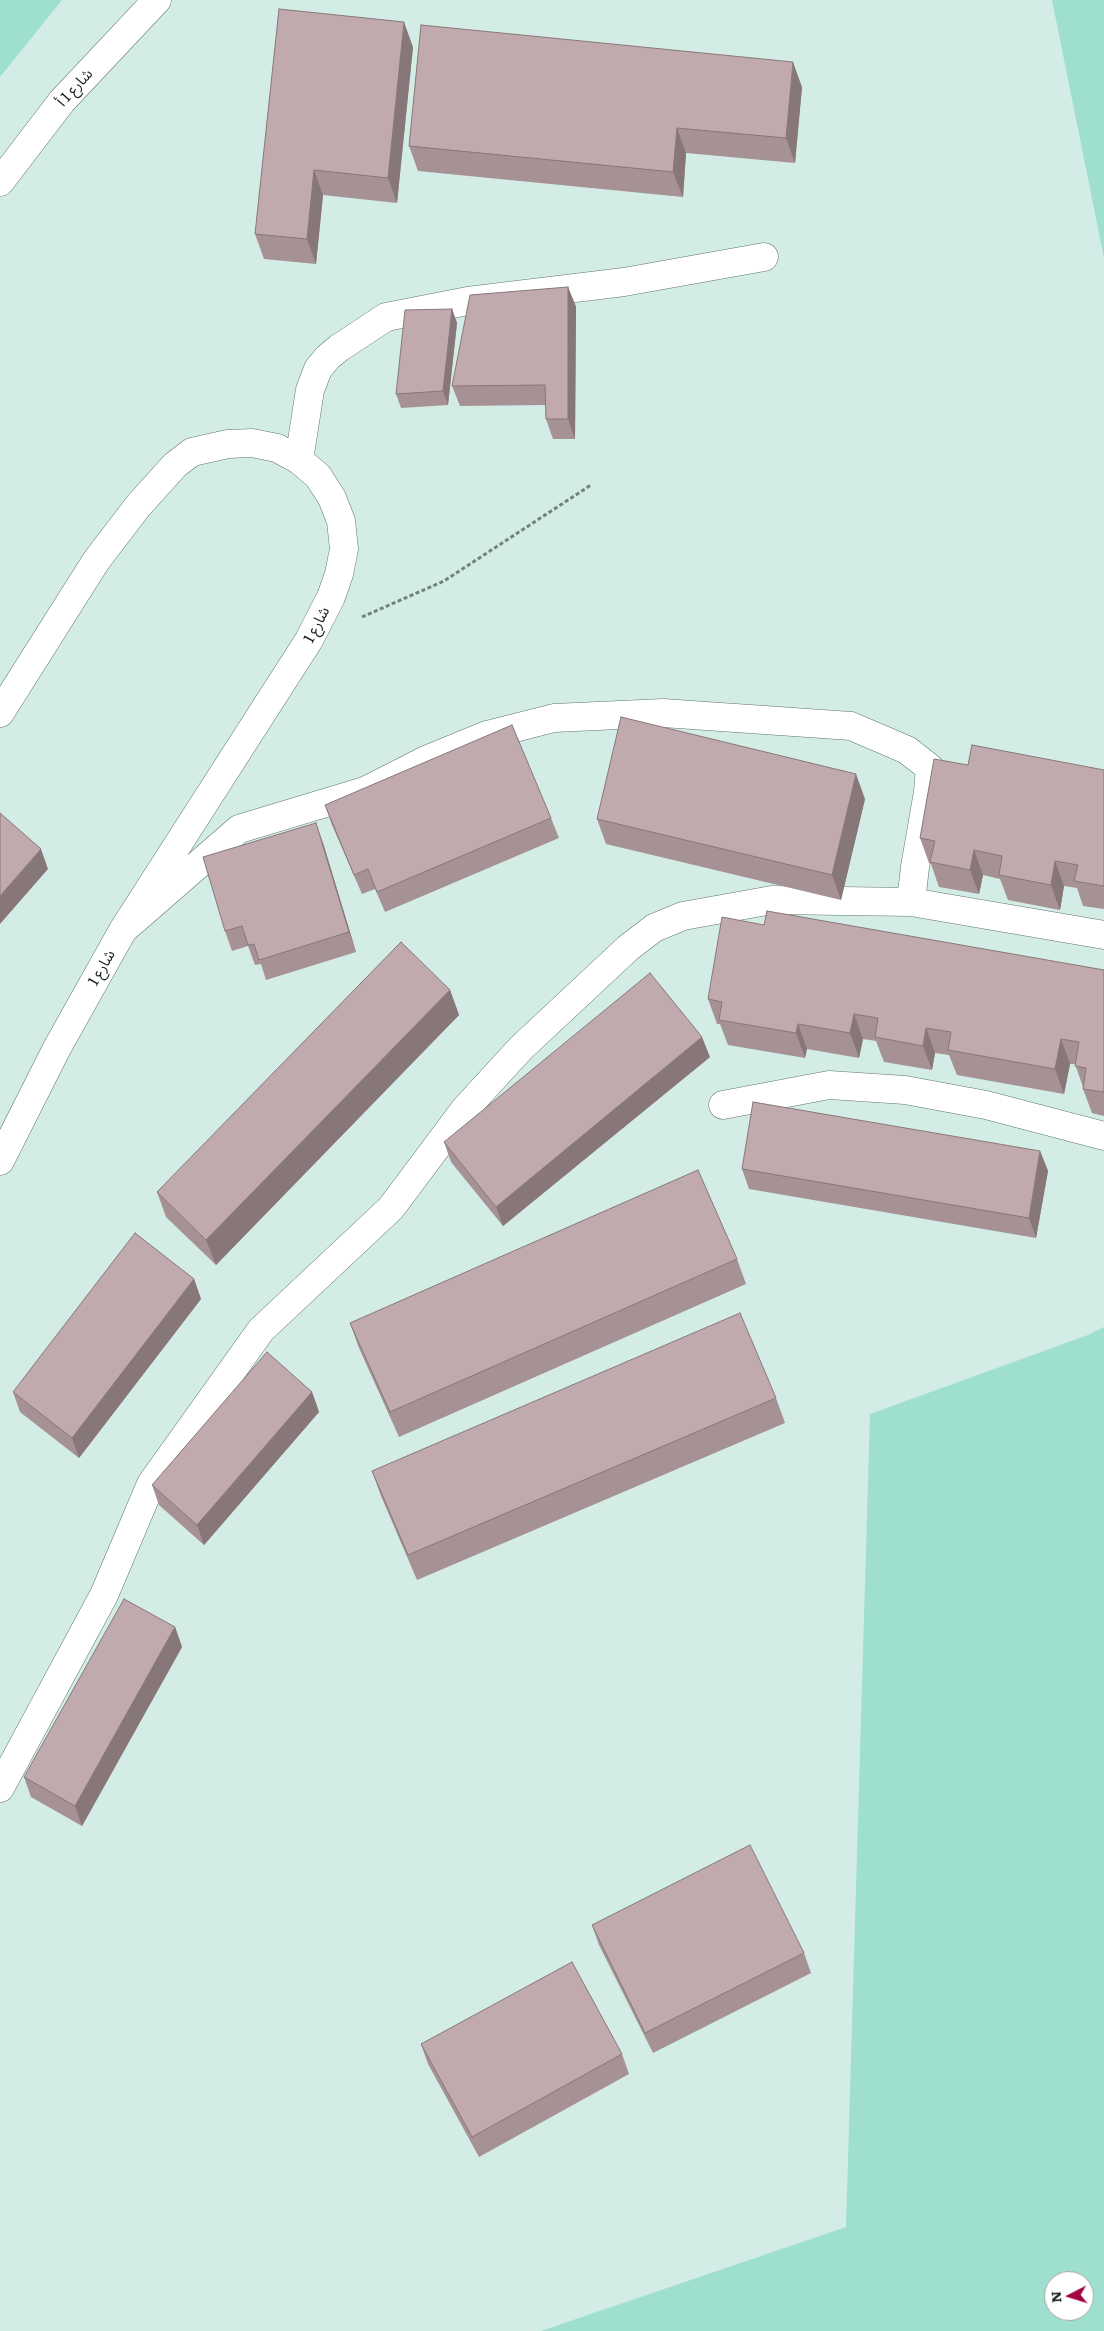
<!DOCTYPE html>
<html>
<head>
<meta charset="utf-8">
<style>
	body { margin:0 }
	#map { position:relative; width:1104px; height:2331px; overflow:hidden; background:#d3ece5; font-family:Literata,serif }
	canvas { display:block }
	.north { position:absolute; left:1044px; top:2271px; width:50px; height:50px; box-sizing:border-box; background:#fff; border:1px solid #a3a7a6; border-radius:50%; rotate:265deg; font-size:14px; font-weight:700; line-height:20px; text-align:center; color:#1a2321 }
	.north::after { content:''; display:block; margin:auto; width:18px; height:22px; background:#a20743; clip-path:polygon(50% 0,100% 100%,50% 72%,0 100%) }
</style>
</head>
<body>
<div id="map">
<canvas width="1104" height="2331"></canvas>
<div class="north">N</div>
</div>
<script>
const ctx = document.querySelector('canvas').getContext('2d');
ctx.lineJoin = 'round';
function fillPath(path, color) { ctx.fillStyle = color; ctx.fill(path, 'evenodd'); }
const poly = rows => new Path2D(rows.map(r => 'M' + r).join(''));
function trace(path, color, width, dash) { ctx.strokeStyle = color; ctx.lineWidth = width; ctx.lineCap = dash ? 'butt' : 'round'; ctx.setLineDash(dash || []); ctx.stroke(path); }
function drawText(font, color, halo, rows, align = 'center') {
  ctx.font = font + ' Literata,"Noto Sans Arabic",serif'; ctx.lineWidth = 4.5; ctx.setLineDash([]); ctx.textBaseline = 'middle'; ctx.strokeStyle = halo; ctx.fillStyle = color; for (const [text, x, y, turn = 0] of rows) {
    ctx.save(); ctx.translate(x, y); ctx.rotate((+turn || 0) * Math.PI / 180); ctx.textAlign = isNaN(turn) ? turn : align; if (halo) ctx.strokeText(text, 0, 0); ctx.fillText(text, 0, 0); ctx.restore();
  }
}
fillPath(poly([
	[0,0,62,0,0,77],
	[1052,0,1104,0,1104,258],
	[1104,1327,1104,2331,541,2331,846,2227,870,1414,1088,1335],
	[1054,2281,1084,2281,1084,2311,1054,2311]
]), '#9edfcf');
const minor = poly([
	[0,182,62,101,157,0],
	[299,460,310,390,318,369,328,357,339,348,386,317,468,301,624,282,764,257],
	[0,713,96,561,138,506,175,465,192,452,228,444,252,443,277,448,299,460,318,476,332,498,341,521,344,549,339,574,331,597,309,640,123,930,57,1048,0,1161],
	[911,902,1104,935],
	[723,1105,829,1085,905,1090,986,1105,1104,1136],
	[0,1788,104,1595,151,1484,261,1330,391,1208,465,1109,521,1048,628,948,654,928,683,916,772,900,911,902,915,867,928,792,930,768,907,750,851,726,663,713,554,718,487,735,426,760,365,791,239,829,123,930]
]);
trace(minor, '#5f7670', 29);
trace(poly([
	[362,617,444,581,591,485]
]), '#72827e', 3, [4, 2.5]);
trace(minor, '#fff', 28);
fillPath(poly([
	[413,47,397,203,323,195,316,264,264,259,255,234],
	[802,87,795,163,686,153,683,197,418,171,409,146],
	[568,287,576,307,575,439,553,439,546,419,545,405,460,406,452,386],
	[452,309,457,323,448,405,401,408,396,394],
	[968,765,1104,770,1104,909,1083,906,1077,888,1064,886,1060,910,1008,900,1000,879,983,875,979,894,939,887,931,864,929,863,920,838],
	[865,799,841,900,606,844,597,819],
	[325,805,551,818,559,838,385,912,375,889,362,894,332,825],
	[323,843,356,952,266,980,261,964,255,965,248,946,232,951,225,931],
	[764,925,1104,970,1104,1116,1092,1113,1083,1089,1083,1087,1075,1064,1070,1064,1064,1094,957,1075,949,1055,935,1053,932,1070,884,1062,876,1041,863,1039,859,1058,807,1049,805,1058,728,1045,720,1024,717,1024,708,999],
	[450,990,459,1015,216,1265,166,1217,157,1192],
	[710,1057,503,1226,451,1162,444,1142],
	[1040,1151,1048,1171,1036,1238,749,1189,742,1169],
	[737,1259,746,1284,399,1437,359,1348,350,1323],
	[194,1279,201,1299,79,1458,20,1412,13,1392],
	[312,1392,319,1412,204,1545,159,1505,152,1485],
	[776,1398,785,1423,417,1580,381,1496,372,1471],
	[175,1627,182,1647,82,1826,31,1797,24,1777],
	[592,1925,804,1953,811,1973,653,2053,599,1945],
	[421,2044,622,2054,629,2074,479,2157,428,2064]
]), '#a69295');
fillPath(poly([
	[404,22,413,47,397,203,388,178],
	[793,62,802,87,795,163,786,138],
	[677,128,686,153,683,197,673,172],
	[314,170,323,195,316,264,307,239],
	[568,287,576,307,575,439,568,419],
	[452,309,457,323,448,405,443,391],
	[856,774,865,799,841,900,832,875],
	[316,823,323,843,356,952,349,932],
	[41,849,48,869,0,924,0,896],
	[974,850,983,875,979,894,970,870],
	[1055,861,1064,886,1060,910,1051,885],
	[450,990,459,1015,216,1265,206,1240],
	[854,1014,863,1039,859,1058,850,1033],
	[798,1024,807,1049,805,1058,796,1033],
	[926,1028,935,1053,932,1070,923,1046],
	[702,1037,710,1057,503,1226,496,1207],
	[1061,1039,1070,1064,1064,1094,1055,1069],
	[1040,1151,1048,1171,1036,1238,1029,1218],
	[194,1279,201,1299,79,1458,72,1438],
	[312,1392,319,1412,204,1545,197,1525],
	[175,1627,182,1647,82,1826,75,1806]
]), '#877779');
const building = poly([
	[279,9,404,22,388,178,314,170,307,239,255,234,279,9],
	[421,25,793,62,786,138,677,128,673,172,409,146,421,25],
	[568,287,568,419,546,419,545,385,452,386,470,295,568,287],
	[452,309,443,391,396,394,405,310,452,309],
	[621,717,856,774,832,875,597,819,621,717],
	[512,725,551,818,377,892,368,869,354,875,325,805,512,725],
	[972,745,1104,770,1104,886,1074,881,1078,865,1055,861,1051,885,999,875,1002,856,974,850,970,870,930,862,935,841,920,838,934,759,968,765,972,745],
	[0,813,41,849,0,896,0,813],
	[316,823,349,932,259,960,254,944,248,945,242,926,225,931,203,857,316,823],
	[767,911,1104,970,1104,1092,1083,1089,1086,1068,1075,1066,1079,1042,1061,1039,1055,1069,948,1050,951,1032,926,1028,923,1046,875,1037,878,1018,854,1014,850,1033,798,1024,796,1033,719,1020,722,1002,708,999,722,917,764,925,767,911],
	[401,942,450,990,206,1240,157,1192,401,942],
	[650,973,702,1037,496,1207,444,1142,650,973],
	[753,1102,1040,1151,1029,1218,742,1169,753,1102],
	[698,1170,737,1259,390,1412,350,1323,698,1170],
	[135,1233,194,1279,72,1438,13,1392,135,1233],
	[740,1313,776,1398,408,1555,372,1471,740,1313],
	[267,1352,312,1392,197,1525,152,1485,267,1352],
	[124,1599,175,1627,75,1806,24,1777,124,1599],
	[750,1845,804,1953,645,2033,592,1925,750,1845],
	[572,1962,622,2054,472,2137,421,2044,572,1962]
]);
fillPath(building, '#c1aaad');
trace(building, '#877779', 1);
drawText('15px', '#1a2321', '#fff', [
	["شارع 1 أ",75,88,-48],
	["شارع 1",317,625,-62],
	["شارع 1",102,968,-60]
]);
</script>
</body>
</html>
